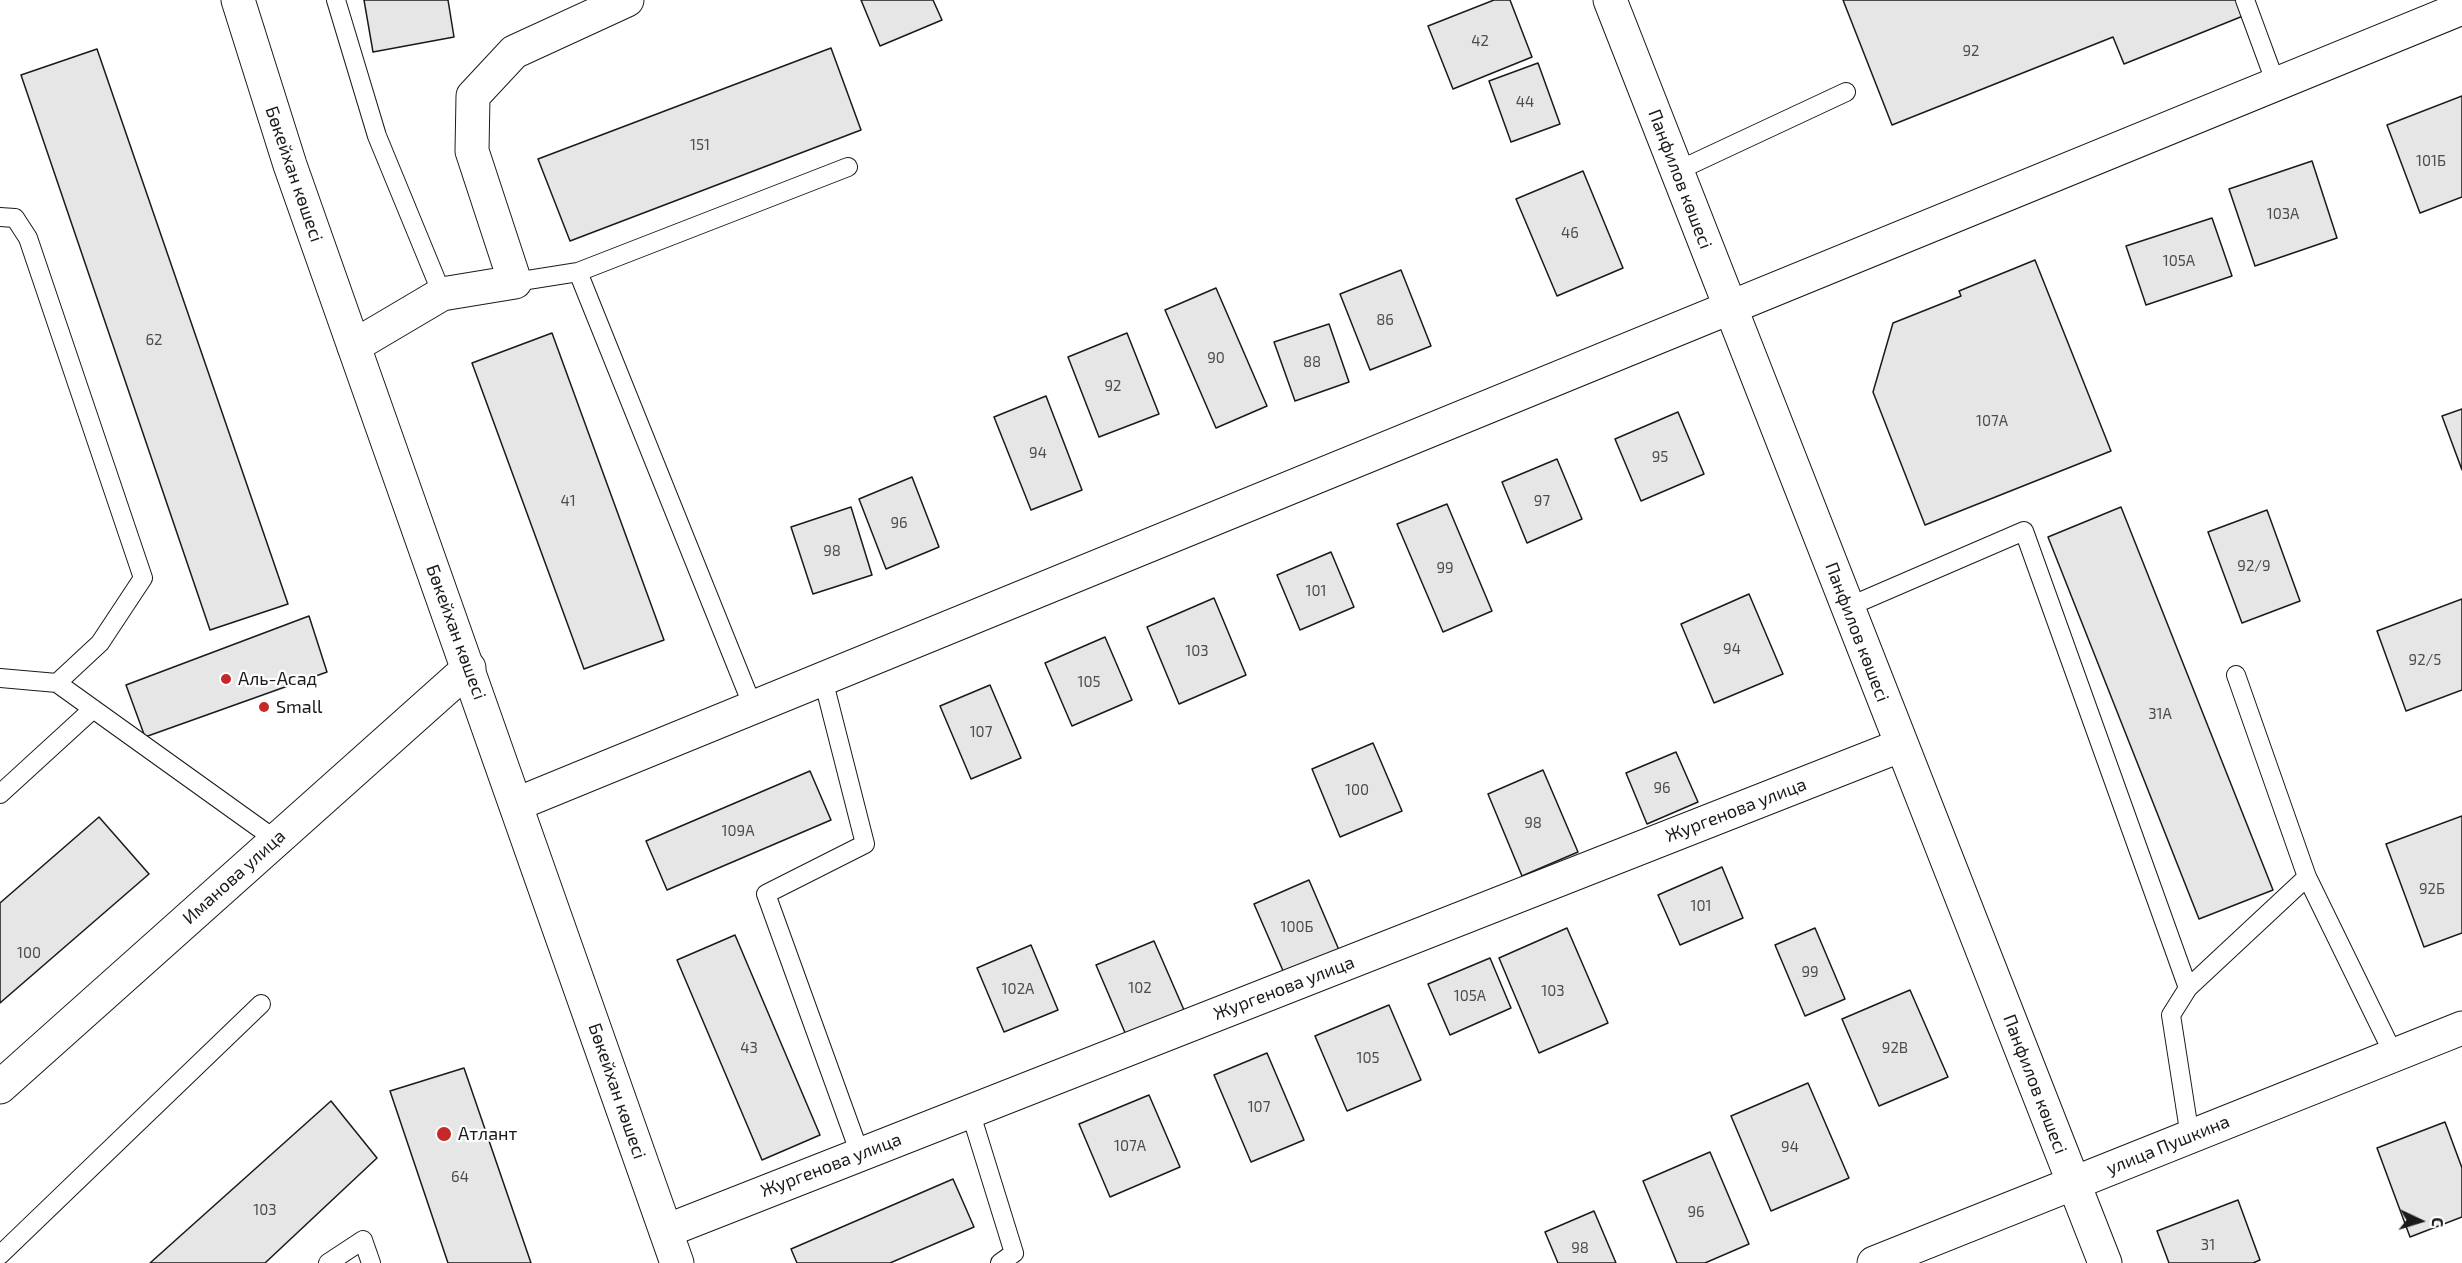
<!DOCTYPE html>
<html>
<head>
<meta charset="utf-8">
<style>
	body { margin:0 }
	#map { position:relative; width:2462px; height:1263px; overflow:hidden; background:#fff; font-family:"Exo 2",sans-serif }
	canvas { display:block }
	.north { position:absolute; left:2390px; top:1191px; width:60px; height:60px; -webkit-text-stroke:4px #fff; paint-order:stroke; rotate:94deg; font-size:16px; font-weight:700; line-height:24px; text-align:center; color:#1a1a1a }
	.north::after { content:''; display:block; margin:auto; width:21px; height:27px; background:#1a1a1a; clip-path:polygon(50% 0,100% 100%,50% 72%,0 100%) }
</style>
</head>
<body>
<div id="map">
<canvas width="2462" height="1263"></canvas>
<div class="north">С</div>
</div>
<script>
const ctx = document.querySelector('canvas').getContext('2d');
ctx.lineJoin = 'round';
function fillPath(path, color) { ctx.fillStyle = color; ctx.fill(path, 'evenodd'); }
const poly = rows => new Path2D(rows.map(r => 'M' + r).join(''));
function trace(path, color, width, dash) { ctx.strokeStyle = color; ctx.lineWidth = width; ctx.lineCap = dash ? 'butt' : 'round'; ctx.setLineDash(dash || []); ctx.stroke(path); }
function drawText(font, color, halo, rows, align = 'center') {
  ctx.font = font + ' "Exo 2",sans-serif'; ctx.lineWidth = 4.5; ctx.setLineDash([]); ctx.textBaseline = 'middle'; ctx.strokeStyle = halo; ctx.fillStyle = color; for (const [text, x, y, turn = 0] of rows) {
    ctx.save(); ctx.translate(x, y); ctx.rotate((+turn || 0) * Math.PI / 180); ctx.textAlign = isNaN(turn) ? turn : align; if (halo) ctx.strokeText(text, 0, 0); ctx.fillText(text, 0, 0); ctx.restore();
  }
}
const building = poly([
	[364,0,448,0,454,37,373,52,364,0],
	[861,0,933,0,942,20,880,46,861,0],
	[1494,0,1510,0,1532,57,1453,89,1428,26,1494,0],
	[1843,0,2236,0,2243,16,2124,64,2113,37,1892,125,1843,0],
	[831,48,861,130,570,241,538,159,831,48],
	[97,49,288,604,210,630,21,75,97,49],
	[1538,63,1560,124,1511,142,1489,81,1538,63],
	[2462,96,2462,197,2420,213,2387,125,2462,96],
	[2312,161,2337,238,2255,266,2229,189,2312,161],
	[1583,171,1623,268,1557,296,1516,199,1583,171],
	[2212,218,2232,276,2146,305,2126,246,2212,218],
	[2035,260,2111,451,1925,525,1873,392,1893,323,1961,296,1959,291,2035,260],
	[1401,270,1431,346,1370,370,1340,294,1401,270],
	[1216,288,1267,406,1216,428,1165,310,1216,288],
	[1329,324,1349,382,1295,401,1274,342,1329,324],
	[552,333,664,640,584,669,472,363,552,333],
	[1127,333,1159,414,1099,437,1068,357,1127,333],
	[1046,396,1082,490,1031,510,994,417,1046,396],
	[2462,409,2462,470,2442,416,2462,409],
	[1678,412,1704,474,1641,501,1615,439,1678,412],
	[1557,459,1582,519,1527,543,1502,482,1557,459],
	[912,477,939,547,886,569,859,499,912,477],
	[1447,504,1492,611,1443,632,1397,524,1447,504],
	[851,507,872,575,813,594,791,527,851,507],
	[2121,507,2273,890,2199,919,2048,537,2121,507],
	[2267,510,2300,601,2242,623,2208,532,2267,510],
	[1331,552,1354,607,1300,630,1277,575,1331,552],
	[1749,594,1783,674,1714,703,1681,624,1749,594],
	[1214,598,1246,675,1179,704,1147,627,1214,598],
	[2462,599,2462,690,2406,711,2377,631,2462,599],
	[309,616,327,672,145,737,126,685,309,616],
	[1105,637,1132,700,1072,726,1045,663,1105,637],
	[990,685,1021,758,971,779,940,706,990,685],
	[1373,743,1402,811,1340,837,1312,769,1373,743],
	[1676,752,1698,802,1647,824,1626,773,1676,752],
	[1543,770,1578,852,1522,876,1488,794,1543,770],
	[810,771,831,820,667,890,646,841,810,771],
	[2462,816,2462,933,2424,947,2386,844,2462,816],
	[99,817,149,874,0,1003,0,903,99,817],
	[1722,867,1743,918,1680,945,1658,895,1722,867],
	[1309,880,1339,950,1284,973,1254,904,1309,880],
	[1567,928,1608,1023,1539,1053,1499,958,1567,928],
	[1815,928,1845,999,1805,1016,1775,945,1815,928],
	[735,935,820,1135,762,1160,677,960,735,935],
	[1154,941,1184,1010,1126,1035,1096,965,1154,941],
	[1031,945,1058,1010,1004,1032,977,968,1031,945],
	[1490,958,1511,1008,1450,1035,1428,984,1490,958],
	[1910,990,1948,1077,1879,1106,1842,1019,1910,990],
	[1389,1005,1421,1080,1347,1111,1315,1036,1389,1005],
	[1267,1053,1304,1140,1251,1162,1214,1075,1267,1053],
	[464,1068,531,1263,448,1263,390,1091,464,1068],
	[1808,1083,1849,1178,1771,1211,1731,1116,1808,1083],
	[1149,1095,1180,1167,1110,1197,1079,1124,1149,1095],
	[331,1101,377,1158,265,1263,150,1263,331,1101],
	[2445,1122,2462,1168,2462,1217,2410,1237,2377,1148,2445,1122],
	[1710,1152,1749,1244,1705,1263,1677,1263,1643,1181,1710,1152],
	[953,1179,974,1227,890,1263,797,1263,791,1249,953,1179],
	[2238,1200,2260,1260,2253,1263,2169,1263,2157,1231,2238,1200],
	[1594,1211,1616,1263,1558,1263,1545,1232,1594,1211]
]);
fillPath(building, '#e6e6e6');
trace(building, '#1a1a1a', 1.5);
const service = poly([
	[336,0,377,136,442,294],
	[2245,0,2276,84],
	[1677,171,1846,92],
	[0,217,15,218,28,238,143,578,100,643,57,683],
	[578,272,848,167],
	[515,282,578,272,753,707],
	[1848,607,2024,531,2188,988,2171,1015,2190,1137],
	[2236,675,2307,877,2394,1055],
	[0,678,57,683,276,840],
	[823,679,865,844,766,894,860,1154],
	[0,794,93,709],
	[2188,988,2307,877],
	[970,1111,1014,1253,1000,1263],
	[0,1255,261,1004],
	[328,1263,363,1240,371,1263]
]);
const minor = poly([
	[1610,0,2105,1263],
	[354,346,442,294,515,282,472,151,473,96,514,52,627,0],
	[517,804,2462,8],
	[0,1087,469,668],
	[666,1231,1902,745],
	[1874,1263,2462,1028]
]);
const tertiary = poly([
	[238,0,290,165,677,1263]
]);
trace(service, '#1a1a1a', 20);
trace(minor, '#1a1a1a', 35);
trace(tertiary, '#1a1a1a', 35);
trace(service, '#fff', 18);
trace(minor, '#fff', 33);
trace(tertiary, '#fff', 33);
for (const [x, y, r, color] of [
	[226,679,6,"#c62828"],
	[264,707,6,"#c62828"],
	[444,1134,8,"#c62828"]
]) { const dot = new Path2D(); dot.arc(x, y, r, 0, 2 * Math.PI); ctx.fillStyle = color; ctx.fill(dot); trace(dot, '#fff', 2); }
drawText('15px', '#4d4d4d', null, [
	["42",1480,41],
	["92",1971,51],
	["44",1525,102],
	["151",700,145],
	["101Б",2431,161],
	["103А",2283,214],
	["46",1570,233],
	["105А",2179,261],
	["86",1385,320],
	["62",154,340],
	["90",1216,358],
	["88",1312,362],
	["92",1113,386],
	["107А",1992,421],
	["94",1038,453],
	["95",1660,457],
	["41",568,501],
	["97",1542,501],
	["96",899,523],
	["98",832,551],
	["92/9",2254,566],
	["99",1445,568],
	["101",1316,591],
	["94",1732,649],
	["103",1197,651],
	["92/5",2425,660],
	["105",1089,682],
	["31А",2160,714],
	["107",981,732],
	["96",1662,788],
	["100",1357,790],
	["98",1533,823],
	["109А",738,831],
	["92Б",2432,889],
	["101",1701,906],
	["100Б",1297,927],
	["100",29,953],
	["99",1810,972],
	["102",1140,988],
	["102А",1018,989],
	["103",1553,991],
	["105А",1470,996],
	["43",749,1048],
	["92В",1895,1048],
	["105",1368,1058],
	["107",1259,1107],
	["107А",1130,1146],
	["94",1790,1147],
	["64",460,1177],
	["103",265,1210],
	["96",1696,1212],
	["31",2208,1245],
	["98",1580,1248]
]);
drawText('18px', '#1a1a1a', '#fff', [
	["Бөкейхан көшесі",294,174,71],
	["Панфилов көшесі",1680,179,69],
	["Бөкейхан көшесі",456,632,70],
	["Панфилов көшесі",1857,632,69],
	["Жургенова улица",1736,810,-21],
	["Иманова улица",234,877,-42],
	["Жургенова улица",1284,988,-21],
	["Панфилов көшесі",2035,1084,69],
	["Бөкейхан көшесі",617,1091,71],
	["улица Пушкина",2168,1145,-22],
	["Жургенова улица",831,1165,-21]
]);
drawText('18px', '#1a1a1a', '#fff', [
	["Аль-Асад",238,679],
	["Small",276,707],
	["Атлант",458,1134]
], 'left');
</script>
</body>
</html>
